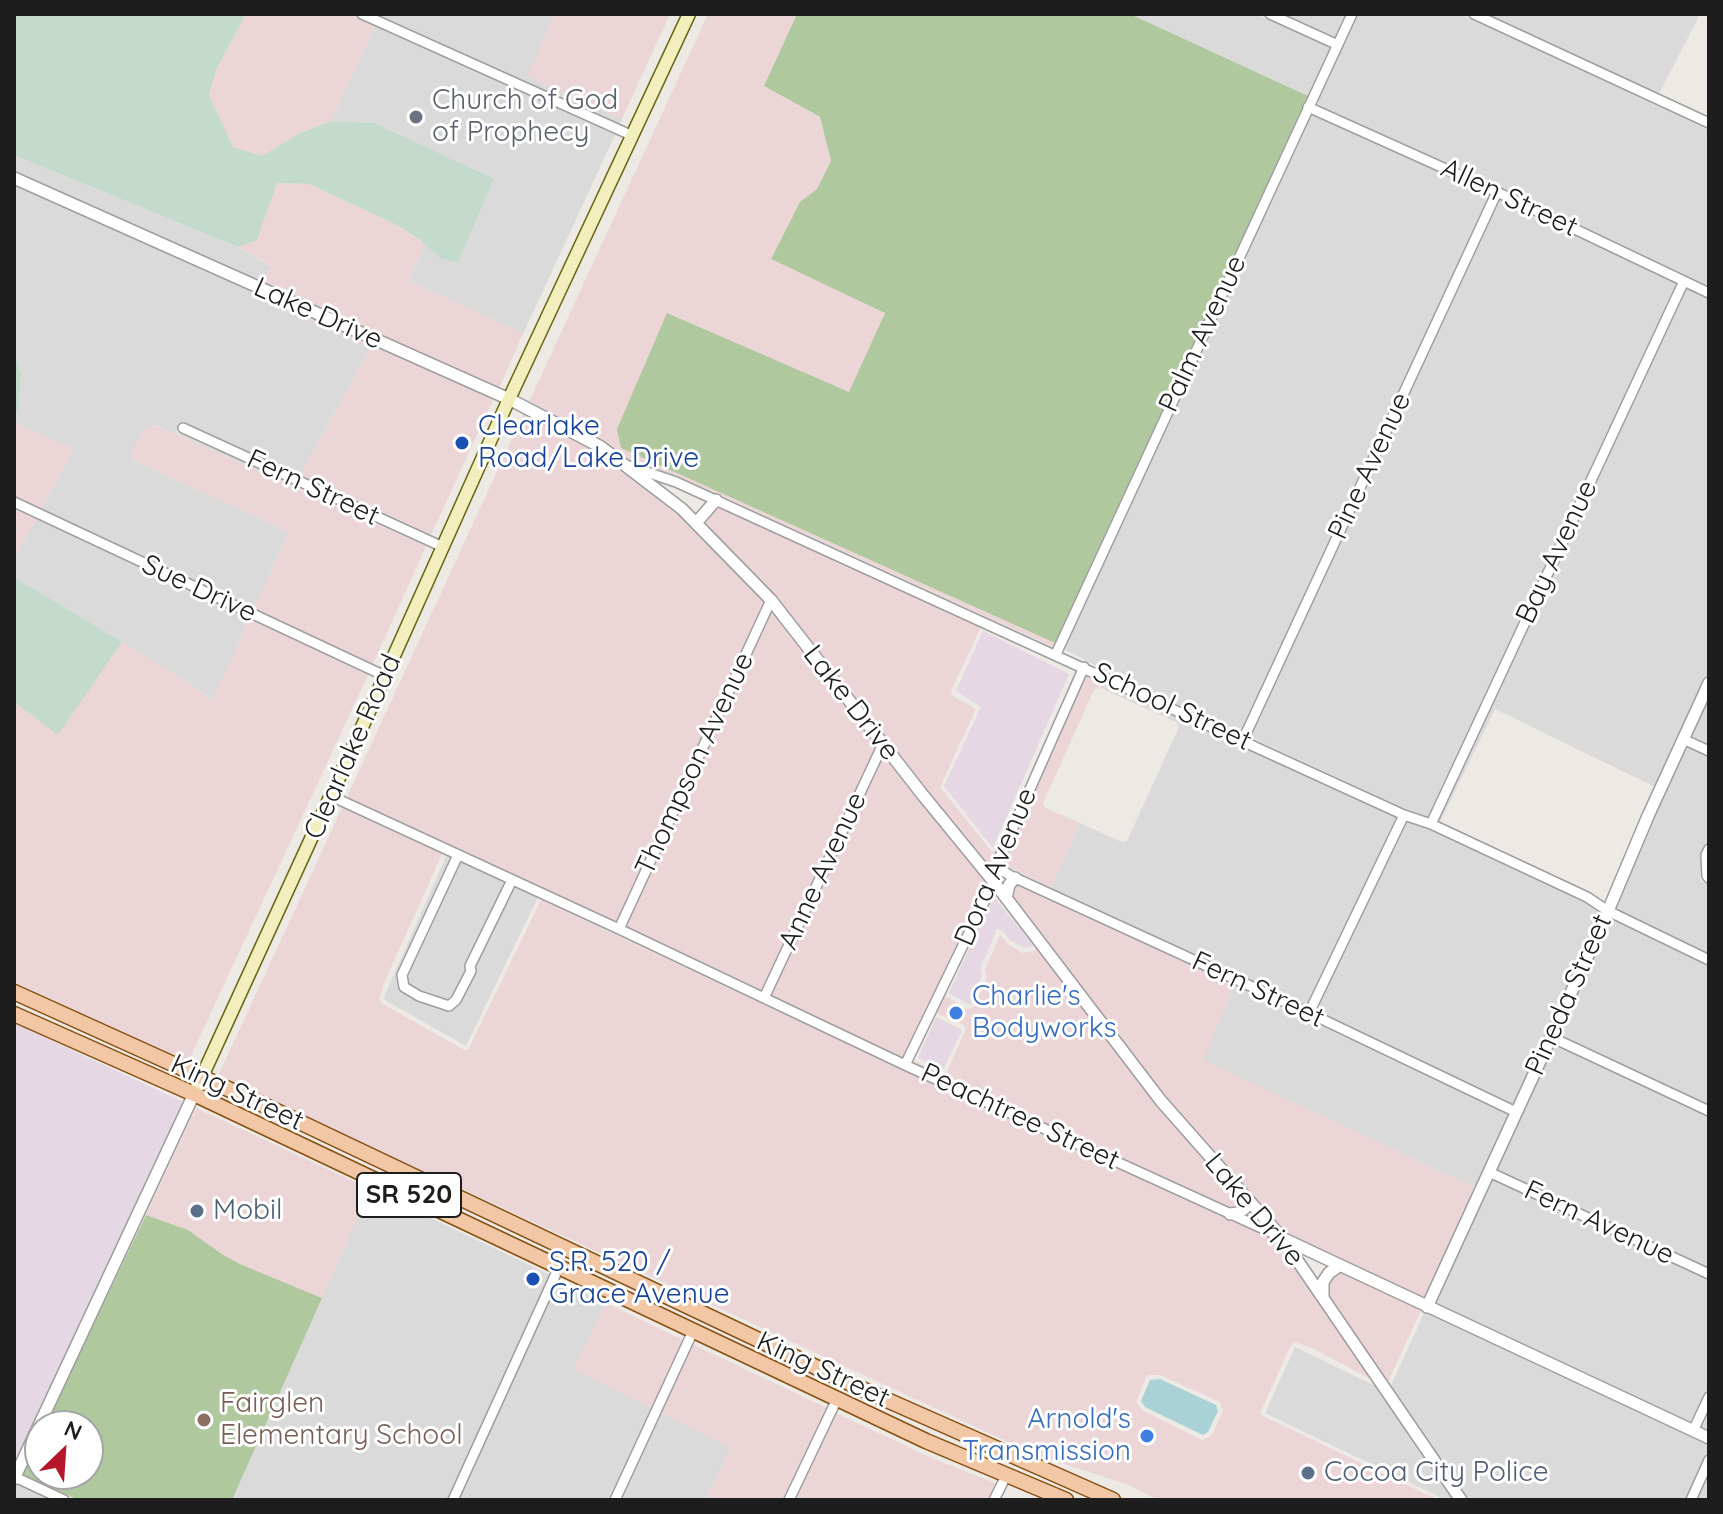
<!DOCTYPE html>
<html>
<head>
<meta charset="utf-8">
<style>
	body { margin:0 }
	#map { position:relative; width:1723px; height:1514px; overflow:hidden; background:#ede9e4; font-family:Quicksand,sans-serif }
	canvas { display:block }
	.frame { position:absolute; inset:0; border:16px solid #1d1d1d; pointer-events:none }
	.north { position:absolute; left:24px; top:1410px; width:80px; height:80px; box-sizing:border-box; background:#fff; border:2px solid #a5a5a5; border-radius:50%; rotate:25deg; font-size:22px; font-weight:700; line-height:32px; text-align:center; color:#1d1d1d }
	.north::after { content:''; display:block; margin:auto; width:28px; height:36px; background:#b5162a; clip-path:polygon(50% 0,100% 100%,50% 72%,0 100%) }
</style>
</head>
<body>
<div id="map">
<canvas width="1723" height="1514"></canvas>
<div class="frame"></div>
<div class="north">N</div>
</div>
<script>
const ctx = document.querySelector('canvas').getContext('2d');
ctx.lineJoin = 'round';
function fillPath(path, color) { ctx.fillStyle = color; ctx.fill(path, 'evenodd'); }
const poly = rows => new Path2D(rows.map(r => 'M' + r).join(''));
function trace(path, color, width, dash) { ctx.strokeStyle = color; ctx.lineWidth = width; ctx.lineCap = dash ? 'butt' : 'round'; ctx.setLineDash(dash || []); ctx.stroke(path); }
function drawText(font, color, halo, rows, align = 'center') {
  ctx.font = font + ' Quicksand,sans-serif'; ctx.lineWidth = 6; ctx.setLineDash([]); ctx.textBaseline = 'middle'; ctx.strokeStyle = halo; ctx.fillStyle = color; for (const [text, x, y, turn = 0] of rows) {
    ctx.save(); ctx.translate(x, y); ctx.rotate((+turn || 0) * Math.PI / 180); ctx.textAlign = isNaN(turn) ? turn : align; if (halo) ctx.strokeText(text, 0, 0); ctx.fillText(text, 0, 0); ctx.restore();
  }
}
fillPath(poly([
	[377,14,555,14,528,76,622,119,620,124],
	[1130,14,1256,14,1331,48,1308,96],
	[1284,14,1347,14,1336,37],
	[1358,14,1460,14,1709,130,1709,286,1495,184,1317,105,1319,101,1317,100],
	[1487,14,1700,14,1659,94],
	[375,26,615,135,523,334,408,280,425,244,441,259,374,123,331,121],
	[1312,115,1490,195,1241,733,1112,674,1064,649],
	[14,155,238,247,271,266,262,283,14,172],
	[14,185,257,293,257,295,370,349,300,476,180,422,176,432,299,487,298,489,156,425,142,431,131,459,289,532,254,609,41,509,73,449,14,423,19,407,21,373,14,353],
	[1500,199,1677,284,1428,817,1406,809,1250,737],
	[1686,288,1709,299,1709,671,1655,787,1495,709,1440,822,1438,821],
	[36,519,250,619,214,698,210,698,192,685,14,577,14,559],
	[1107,684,1397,818,1307,1006,1051,888,1080,823,1122,842,1127,841,1179,727,1176,722,1105,690],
	[1709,695,1709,744,1690,735],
	[1685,746,1709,757,1709,837,1702,853,1702,874,1700,876,1702,882,1705,882,1709,886,1709,954,1614,908],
	[1406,822,1428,829,1584,902,1601,914,1514,1105,1316,1010],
	[449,850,540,893,466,1046,383,999],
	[1608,911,1709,960,1709,1500,1446,1500,1265,1413,1295,1347,1388,1392],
	[1234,985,1509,1115,1476,1188,1202,1060],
	[370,1189,550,1275,447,1500,232,1500],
	[559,1280,606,1303,574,1369,652,1408,609,1500,458,1500],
	[661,1413,731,1448,706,1500,621,1500],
	[17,1484,51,1500,14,1500,14,1491]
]), '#dbdada');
fillPath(poly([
	[246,14,349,14,375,26,331,121,300,133,262,156,233,147,209,95,217,68],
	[555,14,670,14,622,119,527,76],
	[708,14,797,14,764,86,820,118,831,161,817,189,800,202,771,259,885,312,850,393,667,313,621,448,1055,643,1053,647,716,493,678,477,631,461,587,432,529,402],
	[277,183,309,184,397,225,425,244,408,280,523,334,499,388,262,283,271,265,238,247,257,240],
	[257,293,494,398,431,535,300,476,370,349,256,295],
	[524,413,598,451,626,472,678,513,764,601,617,922,347,797],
	[14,423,74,449,41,509,14,496],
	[155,425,426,546,373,664,254,609,289,532,131,459,142,431],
	[717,507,981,627,951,691,953,696,976,709,940,787,992,852,997,849,1024,791,994,857,993,872,926,791,889,743,890,741,886,739,777,599,777,597,704,523],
	[14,509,36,519,14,559],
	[771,610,877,745,762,990,626,926],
	[250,619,368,675,188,1062,14,982,14,702,58,734,122,642,192,685,209,698,213,698],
	[1086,675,1107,684,1105,690,1099,687,1094,690,1043,803,1046,808,1080,823,1051,888,1005,865,1004,859],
	[884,754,987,883,903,1058,771,995],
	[342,808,442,854,384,983,379,999,381,1003,464,1050,468,1050,541,900,907,1072,1225,1218,1225,1220,1229,1220,1278,1242,1318,1300,1318,1304,1320,1304,1371,1379,1314,1349,1294,1342,1291,1345,1261,1411,1261,1415,1438,1500,1159,1500,1126,1484,1034,1454,218,1076],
	[1150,1375,1160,1375,1220,1402,1223,1411,1211,1436,1202,1440,1142,1410,1137,1403,1137,1400,1146,1377],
	[1016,885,1234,985,1203,1060,1476,1188,1425,1299,1344,1261,1342,1258,1340,1259,1286,1233,1250,1193,1249,1189,1247,1190,1165,1097,1012,896],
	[1000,935,1008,944,1022,953,1034,951,1037,948,1157,1105,1241,1200,1242,1203,1237,1208,1231,1208,913,1062,913,1060,941,1074,947,1072,966,1029,964,1025,936,1013,944,995,967,1009,973,1008,987,977,985,970],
	[196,1108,370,1189,322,1298,240,1264,222,1254,188,1230,146,1215],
	[1340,1272,1421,1310,1388,1382,1328,1296,1328,1283,1332,1277],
	[606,1303,683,1340,652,1408,573,1369],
	[692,1344,827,1408,783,1500,706,1500,731,1448,661,1413],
	[836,1413,934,1459,995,1483,987,1500,795,1500]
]), '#ecd5d7');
fillPath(poly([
	[983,631,1069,674,993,848,944,786,981,707,956,691],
	[993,896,1034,946,1024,948,1010,940,1003,931,997,929,980,970,982,975,970,1005,949,993],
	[936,1017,962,1030,943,1070,918,1058],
	[14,1023,185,1103,14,1467]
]), '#e6d7e5');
fillPath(poly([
	[797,14,1130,14,1308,96,1055,643,621,448,617,429,667,313,849,392,885,313,771,259,800,202,817,189,831,161,820,117,764,86],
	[146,1215,188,1230,222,1254,240,1264,322,1298,232,1500,78,1500,22,1474,40,1436,40,1474,88,1474,88,1426,45,1426]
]), '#b0c89e');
fillPath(poly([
	[14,14,246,14,217,68,209,95,233,147,262,156,300,133,331,121,374,123,494,179,458,262,441,259,420,240,397,225,309,184,277,183,257,240,238,247,14,155],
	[14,353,21,373,19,407,14,420],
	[14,577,122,642,58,735,14,702]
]), '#c3dacc');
fillPath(poly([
	[1160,1379,1216,1405,1218,1411,1208,1432,1203,1435,1145,1407,1141,1401,1150,1380]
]), '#a9d2d6');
const minor = poly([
	[362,14,633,136],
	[1270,14,1338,45],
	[1474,14,1709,123],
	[1308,107,1497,192,1709,293],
	[183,428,443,547],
	[629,466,676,482,1404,815,1431,824,1587,897,1608,911,1709,960],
	[14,502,385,676],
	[1056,654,1352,14],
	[1683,739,1709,751],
	[1243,740,1497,192],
	[331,796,619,929,905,1065,1279,1236],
	[1431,824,1684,281],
	[1709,849,1706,855,1707,876,1709,878],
	[458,855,402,975,404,987,419,996,449,1006,456,1000,471,971,470,966,512,880],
	[1000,869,1011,876,1309,1013,1516,1112],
	[619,929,771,600],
	[764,998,883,744],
	[1309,1013,1404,815],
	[1551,1037,1709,1111],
	[905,1065,1000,869,999,859,1084,667],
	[1489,1172,1709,1274],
	[1693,1431,1709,1397],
	[15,1477,64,1500],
	[453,1500,559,1267],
	[615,1500,694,1329],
	[789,1500,837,1399],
	[994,1500,1006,1476],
	[1691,1500,1709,1460]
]);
const tertiary = poly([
	[14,178,509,399,601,447,682,509,771,600,922,794,994,882,1161,1101,1282,1238,1461,1500],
	[696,523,716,500],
	[1006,898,1009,885,1015,878],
	[1230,1214,1238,1213,1244,1209,1248,1204,1246,1197],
	[1282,1238,1709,1438],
	[1323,1297,1323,1282,1329,1273,1340,1265],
	[1427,1307,1551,1037,1608,911,1648,816,1709,683],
	[14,1479,194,1094]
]);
const secondary = poly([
	[194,1094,354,745,509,399,689,14]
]);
const primary = poly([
	[14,992,268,1107,862,1389,1113,1500],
	[14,1014,194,1094,926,1441,1066,1500]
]);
trace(minor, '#9e9e9e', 12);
trace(tertiary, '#9e9e9e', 14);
trace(secondary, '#686611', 15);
trace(primary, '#865010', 17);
trace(minor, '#fff', 9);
trace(tertiary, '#fff', 11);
trace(secondary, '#f2eebe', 12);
trace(primary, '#f1c7a5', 14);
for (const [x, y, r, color] of [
	[416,117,8,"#6b7280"],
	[462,443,8,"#1a4fb4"],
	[956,1013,8,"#3f7fe0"],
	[197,1211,8,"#5c6f8a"],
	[533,1279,8,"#1a4fb4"],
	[204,1420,8,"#8d6e63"],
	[1147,1436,8,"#3f7fe0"],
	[1308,1473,8,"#5c6f8a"]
]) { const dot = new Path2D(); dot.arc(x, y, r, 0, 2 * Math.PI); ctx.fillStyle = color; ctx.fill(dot); trace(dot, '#fff', 3); }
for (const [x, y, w] of [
	[409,1195,104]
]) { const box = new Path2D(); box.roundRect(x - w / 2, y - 22, w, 44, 6); ctx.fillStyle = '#fff'; ctx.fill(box); trace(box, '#1d1d1d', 2); }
drawText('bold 26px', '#1d1d1d', null, [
	["SR 520",409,1195]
]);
drawText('28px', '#5b616d', '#fff', [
	["Church of God",432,101],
	["of Prophecy",432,133]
], 'left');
drawText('28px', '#1d1d1d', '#fff', [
	["Allen Street",1509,198,25],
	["Lake Drive",318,314,24],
	["Palm Avenue",1203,334,-65],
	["Pine Avenue",1370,466,-65],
	["Fern Street",313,488,25],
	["Bay Avenue",1557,552,-65],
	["Sue Drive",199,589,25],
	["Lake Drive",851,703,52],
	["School Street",1172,707,25],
	["Clearlake Road",353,747,-66],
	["Thompson Avenue",695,764,-65],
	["Dora Avenue",996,867,-67],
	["Anne Avenue",823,871,-65],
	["Fern Street",1258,990,25],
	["Pineda Street",1569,995,-66],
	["King Street",237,1093,25],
	["Peachtree Street",1020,1117,25],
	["Lake Drive",1254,1210,50],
	["Fern Avenue",1599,1223,25],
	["King Street",823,1370,25]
]);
drawText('28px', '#164399', '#fff', [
	["Clearlake",478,427],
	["Road/Lake Drive",478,459],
	["S.R. 520 /",549,1263],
	["Grace Avenue",549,1295]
], 'left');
drawText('28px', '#366cbe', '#fff', [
	["Charlie's",972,997],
	["Bodyworks",972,1029],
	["Arnold's",1131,1420,"right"],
	["Transmission",1131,1452,"right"]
], 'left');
drawText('28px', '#4e5e75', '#fff', [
	["Mobil",213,1211],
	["Cocoa City Police",1324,1473]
], 'left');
drawText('28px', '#785e54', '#fff', [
	["Fairglen",220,1404],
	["Elementary School",220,1436]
], 'left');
</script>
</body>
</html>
